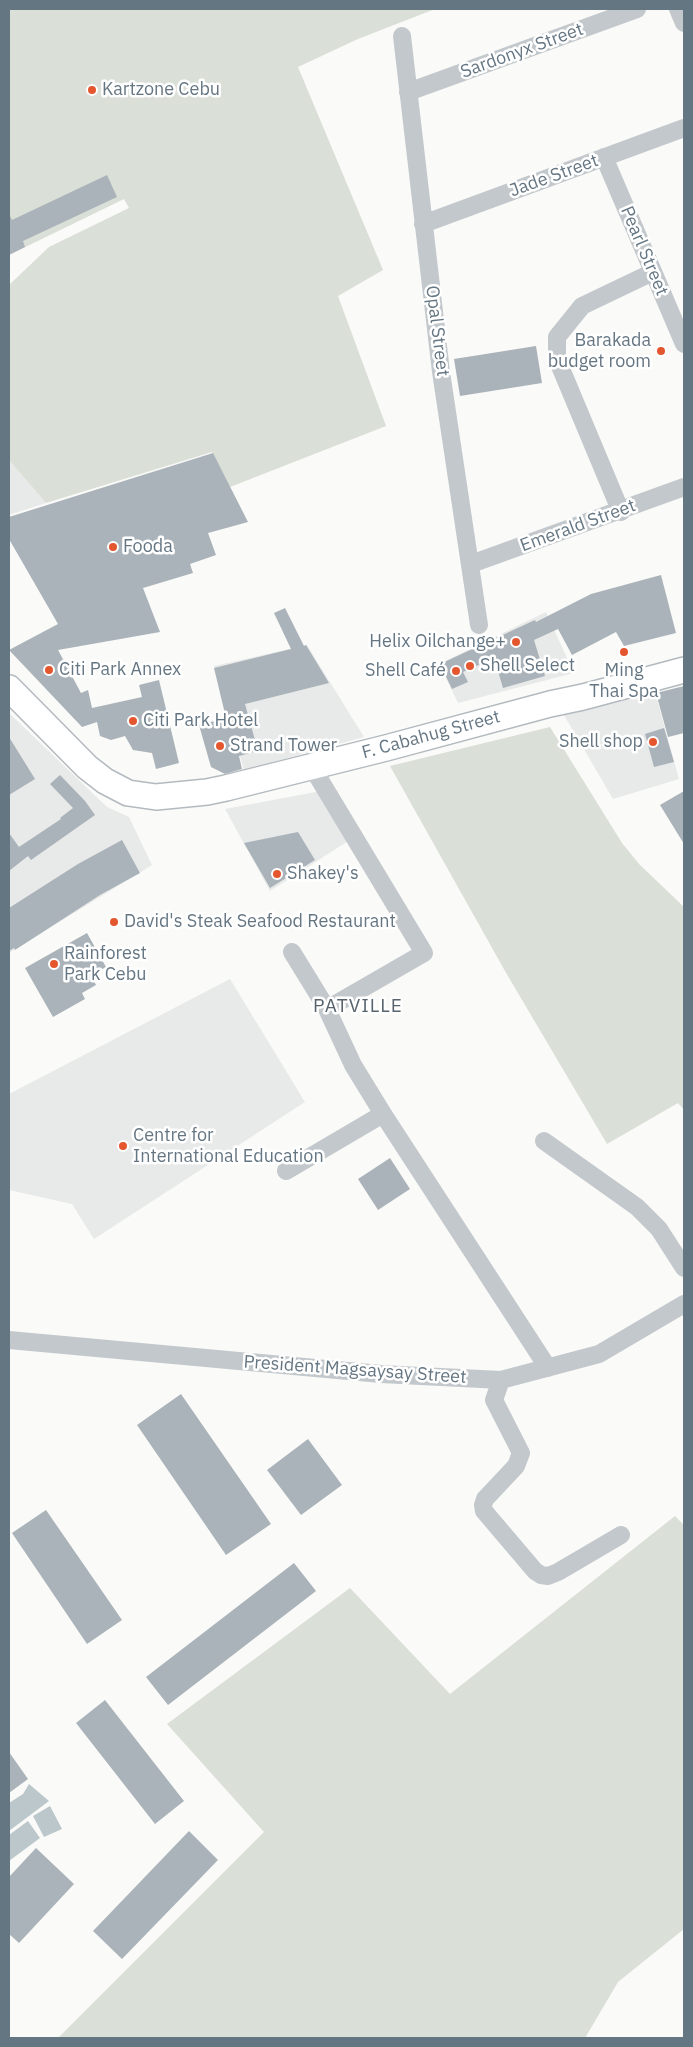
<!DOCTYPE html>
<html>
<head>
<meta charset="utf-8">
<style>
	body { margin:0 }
	#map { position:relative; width:693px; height:2047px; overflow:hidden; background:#fafaf8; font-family:"IBM Plex Sans",sans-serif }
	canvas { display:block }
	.frame { position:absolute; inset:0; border:10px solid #657683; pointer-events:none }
</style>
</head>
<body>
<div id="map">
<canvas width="693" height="2047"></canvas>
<div class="frame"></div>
</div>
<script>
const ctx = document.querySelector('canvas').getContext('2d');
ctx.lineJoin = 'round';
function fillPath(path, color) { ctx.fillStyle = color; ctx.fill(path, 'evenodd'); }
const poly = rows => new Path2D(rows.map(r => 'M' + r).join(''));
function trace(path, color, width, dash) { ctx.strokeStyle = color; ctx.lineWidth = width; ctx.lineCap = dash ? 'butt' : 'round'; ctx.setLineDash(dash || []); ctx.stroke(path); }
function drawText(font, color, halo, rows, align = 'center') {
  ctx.font = font + ' "IBM Plex Sans",sans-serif'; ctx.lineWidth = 5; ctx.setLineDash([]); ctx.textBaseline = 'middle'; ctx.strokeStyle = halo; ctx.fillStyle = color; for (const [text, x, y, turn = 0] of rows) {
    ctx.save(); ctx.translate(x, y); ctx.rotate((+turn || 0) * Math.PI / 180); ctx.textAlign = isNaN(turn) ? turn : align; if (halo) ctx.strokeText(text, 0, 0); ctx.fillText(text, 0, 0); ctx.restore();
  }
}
fillPath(poly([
	[9,460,46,503,9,515],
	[546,612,574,673,458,703,439,664],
	[307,645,364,737,244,770,214,666],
	[655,692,679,779,613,799,564,715],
	[9,713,107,807,129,817,152,865,9,953],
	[321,791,353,838,270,891,225,809],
	[230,979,305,1102,94,1239,72,1204,9,1190,9,1094]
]), '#e8e9e9');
fillPath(poly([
	[9,9,435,9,358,39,298,67,383,270,338,296,386,426,230,487,212,452,46,503,9,460,9,285,49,247,129,208,124,199,9,255],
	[550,727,622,843,639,864,684,907,684,1110,678,1103,607,1144,505,971,390,766],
	[675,1516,684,1525,684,1929,618,1982,585,2038,58,2038,264,1832,167,1724,350,1588,450,1694]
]), '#dadfd7');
fillPath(poly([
	[29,1784,49,1801,9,1831,9,1803,23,1794],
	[50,1806,62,1829,44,1837,33,1816],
	[28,1821,40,1838,9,1861,9,1835]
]), '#bbc7cb');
fillPath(poly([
	[107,175,117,197,23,241,25,247,9,255,9,214,12,220],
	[536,346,542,383,460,396,454,359],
	[213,453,248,522,208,533,216,555,190,564,193,573,143,588,160,632,58,650,81,693,88,690,92,708,142,697,139,685,159,680,179,763,156,769,152,753,133,750,125,736,111,740,100,736,97,722,82,727,9,650,58,624,9,539,9,517],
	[661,575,676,633,624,646,616,632,572,655,558,629,534,640,545,676,503,688,494,658,463,672,468,682,452,689,440,664,535,620,536,622,591,594],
	[285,608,304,646,306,645,329,683,245,704,258,751,239,756,242,769,225,774,211,767,199,725,226,718,214,668,291,649,274,613],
	[684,686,684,733,668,737,656,693],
	[664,728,674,762,654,767,645,734],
	[9,737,35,779,9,795],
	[60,775,85,801,95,815,31,860,28,856,9,871,9,833,19,847,61,819,60,818,73,808,50,784],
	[684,791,684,844,660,805],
	[298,832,315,860,270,888,244,843],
	[122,840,140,873,100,895,15,950,14,948,9,951,9,908,78,864],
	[87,933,106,967,91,975,96,985,82,993,85,999,53,1017,25,968],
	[390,1158,410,1189,378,1210,358,1179],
	[181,1394,271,1524,226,1555,137,1425],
	[308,1439,342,1485,301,1515,267,1470],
	[46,1510,122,1620,87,1644,12,1533],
	[294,1563,316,1591,168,1705,146,1677],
	[105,1700,184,1801,155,1824,76,1723],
	[9,1752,28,1779,9,1793],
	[189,1831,218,1860,122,1959,93,1931],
	[36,1848,74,1884,19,1943,9,1934,9,1877]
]), '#aab3b9');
const secondary = poly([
	[9,688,87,767,105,781,128,793,156,797,207,792,226,788,386,748,550,704,583,697,684,670]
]);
trace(secondary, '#b3babf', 28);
trace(poly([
	[678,9,684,23],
	[402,36,441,372,479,625],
	[408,92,637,9],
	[604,157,684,344],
	[423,224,684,128],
	[621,512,557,359,557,337,582,306,653,272],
	[471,564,684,487],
	[312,767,424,953,327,1009],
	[292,952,327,1009,353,1065,383,1114,548,1368],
	[544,1141,637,1207,659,1229,684,1268],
	[286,1171,383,1114],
	[9,1340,381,1374,501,1380,599,1354,684,1304],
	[501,1380,494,1400,521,1453,516,1466,485,1499,483,1505,484,1511,535,1571,541,1575,548,1576,558,1572,621,1535]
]), '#c3c8cc', 18);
trace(secondary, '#fff', 25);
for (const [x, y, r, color] of [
	[92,90,5,"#e4572e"],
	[661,351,5,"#e4572e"],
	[113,547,5,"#e4572e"],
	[516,642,5,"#e4572e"],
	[624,652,5,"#e4572e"],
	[470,666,5,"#e4572e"],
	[49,670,5,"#e4572e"],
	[456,671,5,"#e4572e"],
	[133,721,5,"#e4572e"],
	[653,742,5,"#e4572e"],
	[220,746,5,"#e4572e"],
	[277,874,5,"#e4572e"],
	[114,922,5,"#e4572e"],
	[54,964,5,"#e4572e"],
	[123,1146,5,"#e4572e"]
]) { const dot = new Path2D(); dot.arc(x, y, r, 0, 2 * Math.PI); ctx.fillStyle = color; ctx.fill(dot); trace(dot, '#fff', 2); }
drawText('18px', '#657683', '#fff', [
	["Sardonyx Street",522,51,-20],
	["Jade Street",554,176,-20],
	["Pearl Street",644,251,67],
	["Opal Street",437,331,83],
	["Emerald Street",578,526,-20],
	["F. Cabahug Street",431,735,-15],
	["President Magsaysay Street",355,1370,4]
]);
drawText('18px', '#657683', '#fff', [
	["Kartzone Cebu",102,90],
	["Barakada",651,341,"right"],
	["budget room",651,362,"right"],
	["Fooda",123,547],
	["Helix Oilchange+",506,642,"right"],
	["Shell Select",480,666],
	["Citi Park Annex",59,670],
	["Shell Café",446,671,"right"],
	["Ming",624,671,"center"],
	["Thai Spa",624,692,"center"],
	["Citi Park Hotel",143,721],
	["Shell shop",643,742,"right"],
	["Strand Tower",230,746],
	["Shakey's",287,874],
	["David's Steak Seafood Restaurant",124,922],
	["Rainforest",64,954],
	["Park Cebu",64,975],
	["Centre for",133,1136],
	["International Education",133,1157]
], 'left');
ctx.letterSpacing = '1px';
drawText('19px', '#57646e', '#fff', [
	["PATVILLE",358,1007]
]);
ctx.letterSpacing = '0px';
</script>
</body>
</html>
